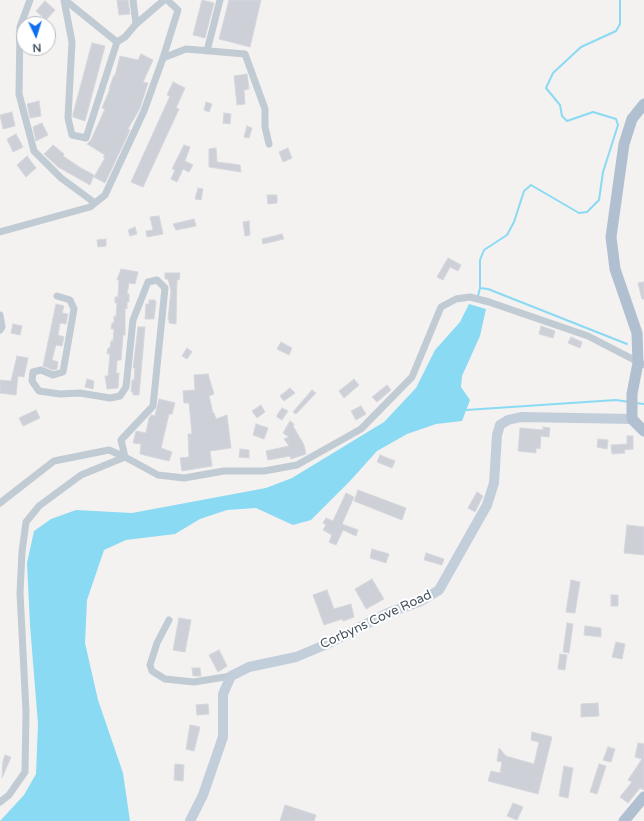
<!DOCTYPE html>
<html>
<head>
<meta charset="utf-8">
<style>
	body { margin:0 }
	#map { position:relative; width:644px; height:821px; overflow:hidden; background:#f4f1f1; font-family:"Varela Round",sans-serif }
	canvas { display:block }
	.north { position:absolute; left:16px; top:16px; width:40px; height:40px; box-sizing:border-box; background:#fff; border:1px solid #b6bbbf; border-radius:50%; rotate:176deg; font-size:11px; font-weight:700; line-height:16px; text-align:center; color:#485460 }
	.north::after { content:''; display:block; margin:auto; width:14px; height:18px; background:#0f6df0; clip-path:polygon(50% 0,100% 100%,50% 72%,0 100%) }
</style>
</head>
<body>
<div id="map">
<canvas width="644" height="821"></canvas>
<div class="north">N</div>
</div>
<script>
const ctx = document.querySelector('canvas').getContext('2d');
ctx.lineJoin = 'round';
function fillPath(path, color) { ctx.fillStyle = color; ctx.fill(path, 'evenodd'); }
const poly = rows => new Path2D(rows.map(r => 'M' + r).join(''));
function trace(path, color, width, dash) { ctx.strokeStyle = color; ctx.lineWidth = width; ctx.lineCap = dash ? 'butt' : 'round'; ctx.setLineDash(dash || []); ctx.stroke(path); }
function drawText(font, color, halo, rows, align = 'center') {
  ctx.font = font + ' "Varela Round",sans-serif'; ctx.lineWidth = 4; ctx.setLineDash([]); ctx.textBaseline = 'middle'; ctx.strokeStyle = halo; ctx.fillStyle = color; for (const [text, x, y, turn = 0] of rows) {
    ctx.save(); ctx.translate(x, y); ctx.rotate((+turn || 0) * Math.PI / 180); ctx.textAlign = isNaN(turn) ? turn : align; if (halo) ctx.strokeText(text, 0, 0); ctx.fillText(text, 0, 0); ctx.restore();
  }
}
fillPath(poly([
	[469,304,486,309,480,336,462,376,461,387,470,400,462,421,436,424,407,434,377,451,350,481,311,520,293,525,256,508,227,510,200,519,175,534,126,540,104,550,87,600,85,643,98,700,123,773,130,821,0,821,24,795,36,774,38,724,30,625,27,563,34,531,51,519,76,510,132,513,266,488,292,478,384,422,416,388,435,350,460,322]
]), '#89daf2');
trace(poly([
	[480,288,480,260,484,250,507,235,514,222,524,191,531,185,579,213,587,212,599,200,603,172,618,125,616,119,593,112,567,121,562,116,560,105,546,88,553,73,581,47,616,31,620,24,620,0],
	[478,296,480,288,488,289,627,344],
	[635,403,644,404],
	[466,410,616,400,629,402]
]), '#89daf2', 2);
const building = poly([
	[117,0,128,0,130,14,119,15,117,0],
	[202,0,214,3,205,38,193,35,202,0],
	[229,0,261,0,250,47,219,39,229,0],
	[45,1,55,10,46,20,36,11,45,1],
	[92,43,105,46,85,121,73,117,73,114,92,43],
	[141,54,153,60,143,82,148,83,140,108,128,129,130,130,105,183,94,177,105,158,103,157,105,155,87,144,91,140,105,109,102,108,110,89,109,89,114,75,115,76,120,56,138,60,141,54],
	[247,74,249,89,244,90,245,104,237,105,234,76,247,74],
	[173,82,185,88,176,108,179,109,143,187,131,182,170,96,167,95,173,82],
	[39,101,41,116,30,118,27,104,39,101],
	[206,102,212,104,209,112,204,110,206,102],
	[12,112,15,126,3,129,0,115,12,112],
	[224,113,231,114,230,124,223,123,224,113],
	[42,123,48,135,36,141,33,127,42,123],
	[247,126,252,128,249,138,244,137,247,126],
	[16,134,23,147,13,152,7,139,16,134],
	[53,145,64,154,63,156,81,168,94,175,90,185,58,167,44,154,53,145],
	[184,145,190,147,185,161,193,165,189,172,183,169,177,182,171,179,175,170,172,169,184,145],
	[216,148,217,162,240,165,241,172,209,167,209,149,216,148],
	[288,148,292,158,283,162,279,152,288,148],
	[27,156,36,168,26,177,17,165,27,156],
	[198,188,203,189,201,200,195,199,198,188],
	[267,195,277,195,277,203,268,204,267,195],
	[159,216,163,234,147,237,146,231,153,230,150,217,159,216],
	[194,219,196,226,176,230,173,224,194,219],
	[249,221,250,235,245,236,243,222,249,221],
	[135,227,137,234,130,236,128,230,135,227],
	[282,234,284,239,263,244,262,239,282,234],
	[106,239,106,246,98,247,97,240,106,239],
	[448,258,461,265,458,271,450,267,443,280,437,277,448,258],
	[121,269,138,272,135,284,129,283,127,294,129,294,129,302,127,302,127,309,125,308,125,335,123,335,121,360,118,360,117,361,116,373,119,373,118,388,107,389,105,376,108,376,110,354,107,354,108,348,110,348,111,341,113,341,114,329,111,329,112,323,114,323,114,316,116,317,117,303,115,303,115,297,118,297,119,280,117,280,121,269],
	[165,273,180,273,179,280,177,280,176,324,169,323,169,319,168,319,171,290,168,279,165,279,165,273],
	[644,282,644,299,642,299,638,283,644,282],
	[149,300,155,300,156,302,154,319,145,319,146,304,149,304,149,300],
	[56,304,64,306,62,313,68,314,66,324,60,323,58,335,64,337,62,346,56,345,52,360,58,362,57,369,53,370,43,366,56,304],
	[13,324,22,326,20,335,11,333,13,324],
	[541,326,555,331,553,338,539,334,541,326],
	[138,327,145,327,139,395,133,395,133,392,131,392,132,380,134,380,135,368,133,368,138,327],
	[571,337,582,342,580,348,568,343,571,337],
	[281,342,292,348,289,355,277,349,281,342],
	[187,348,192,352,187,359,182,356,187,348],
	[17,356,28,358,24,377,18,376,16,395,0,393,0,380,11,381,17,356],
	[208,374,214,394,209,396,213,413,214,413,216,419,227,415,231,448,210,451,212,466,182,471,180,458,189,457,188,434,192,434,189,403,184,403,183,391,195,390,194,375,208,374],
	[87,379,94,381,93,389,85,387,87,379],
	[354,379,359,385,344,398,339,391,354,379],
	[387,385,391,390,377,402,372,397,387,385],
	[290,388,295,393,284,401,280,396,290,388],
	[312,390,316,393,296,414,293,412,312,390],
	[159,399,175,403,172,414,169,414,161,448,172,452,169,461,140,454,141,444,133,443,136,431,146,433,149,418,151,415,155,416,159,399],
	[261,405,265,412,257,418,252,411,261,405],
	[361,406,366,414,356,420,351,411,361,406],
	[282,408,288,411,282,420,277,417,277,415,282,408],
	[36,410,40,418,23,426,19,418,36,410],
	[290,421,294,424,293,426,304,445,306,454,291,459,290,456,268,460,266,451,289,446,284,439,289,437,283,433,290,421],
	[256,424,268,428,264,439,253,435,256,424],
	[543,427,550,428,549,437,541,436,540,449,536,448,536,453,518,451,520,428,543,430,543,427],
	[627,436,633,436,633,449,624,450,625,453,612,454,611,445,627,444,627,436],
	[598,439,608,440,607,449,597,447,598,439],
	[240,449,249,450,249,458,239,457,240,449],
	[380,455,395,461,392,468,377,462,380,455],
	[358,490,406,508,402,520,354,501,358,490],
	[477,492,483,496,475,512,468,508,477,492],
	[346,493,354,497,342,524,358,530,356,536,343,530,336,545,329,542,332,535,323,530,326,525,323,523,326,518,333,521,346,493],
	[627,525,644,527,644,555,624,553,627,525],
	[372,549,389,554,386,563,370,558,372,549],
	[426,553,444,559,442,565,424,560,426,553],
	[372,579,384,599,366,609,355,589,372,579],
	[571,580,580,582,575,613,566,612,571,580],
	[327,590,334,609,351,604,354,617,343,621,342,619,324,625,313,595,327,590],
	[611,595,618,595,618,606,611,606,611,595],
	[179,618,191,620,185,652,173,650,179,618],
	[567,623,573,624,569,653,563,652,567,623],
	[585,626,601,628,601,637,584,635,585,626],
	[616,642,625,644,622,659,612,657,616,642],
	[219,650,227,666,218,672,209,655,219,650],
	[560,654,567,655,565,670,558,669,560,654],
	[192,668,200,668,201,676,193,676,192,668],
	[598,703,599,716,581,717,581,704,598,703],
	[208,704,209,714,197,715,196,705,208,704],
	[190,725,200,727,194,751,186,749,190,725],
	[532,732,552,737,538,794,488,781,491,771,500,773,502,762,497,761,499,748,506,756,534,764,539,742,531,740,532,732],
	[638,743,644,744,644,790,640,788,628,803,620,797,632,782,628,780,642,759,635,757,638,743],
	[608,747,615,749,611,762,603,760,608,747],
	[5,755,11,757,2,778,3,761,5,755],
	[175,764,184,765,183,781,174,780,175,764],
	[599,764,606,766,597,794,590,792,599,764],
	[564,766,573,768,568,798,559,796,564,766],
	[513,803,523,807,517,820,507,816,513,803],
	[285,805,316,815,314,821,280,821,285,805]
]);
fillPath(building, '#cdd0d6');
trace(building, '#d5d7dd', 1);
trace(poly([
	[30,0,20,27,19,94,34,151,61,178,95,203],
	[64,0,72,42,68,118,72,135,86,138,117,42,125,37,136,24,164,0],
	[65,0,117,42],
	[133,0,136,24],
	[207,51,220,0],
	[163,58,186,49,245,54,265,109,265,127,269,144],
	[0,232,90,207,105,195,144,111,163,58,178,10,167,0],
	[0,315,2,327,0,330],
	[0,503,54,461,109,450,125,457,121,440,153,406,165,288,157,280,148,282,133,320,126,387,120,396,110,398,80,393,60,394,39,391,32,381,33,372,41,370,53,375,63,372,74,309,70,300,57,296],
	[169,620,157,643,150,665,152,671,165,679,194,682,231,676],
	[0,802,9,795,25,772,26,711,20,593,22,552,26,522,39,506,81,475,125,457,158,475,184,478,224,471,264,471,297,465,361,429,412,377,441,307,456,299,470,297,489,302,588,336,644,365]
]), '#c1cbd3', 7);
trace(poly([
	[190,821,203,795,223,737,223,694,231,676,249,667,296,657,327,644,388,613,421,601,439,590,487,505,494,483,497,435,500,425,508,420,521,417,632,419]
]), '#c3cedb', 10);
trace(poly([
	[644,104,632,119,624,144,611,237,615,269,637,333,638,363,632,394,632,419,644,431],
	[624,821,644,797]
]), '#b0c0d1', 11);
drawText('13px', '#485460', '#fff', [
	["Corbyns Cove Road",376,620,-25]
]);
</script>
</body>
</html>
